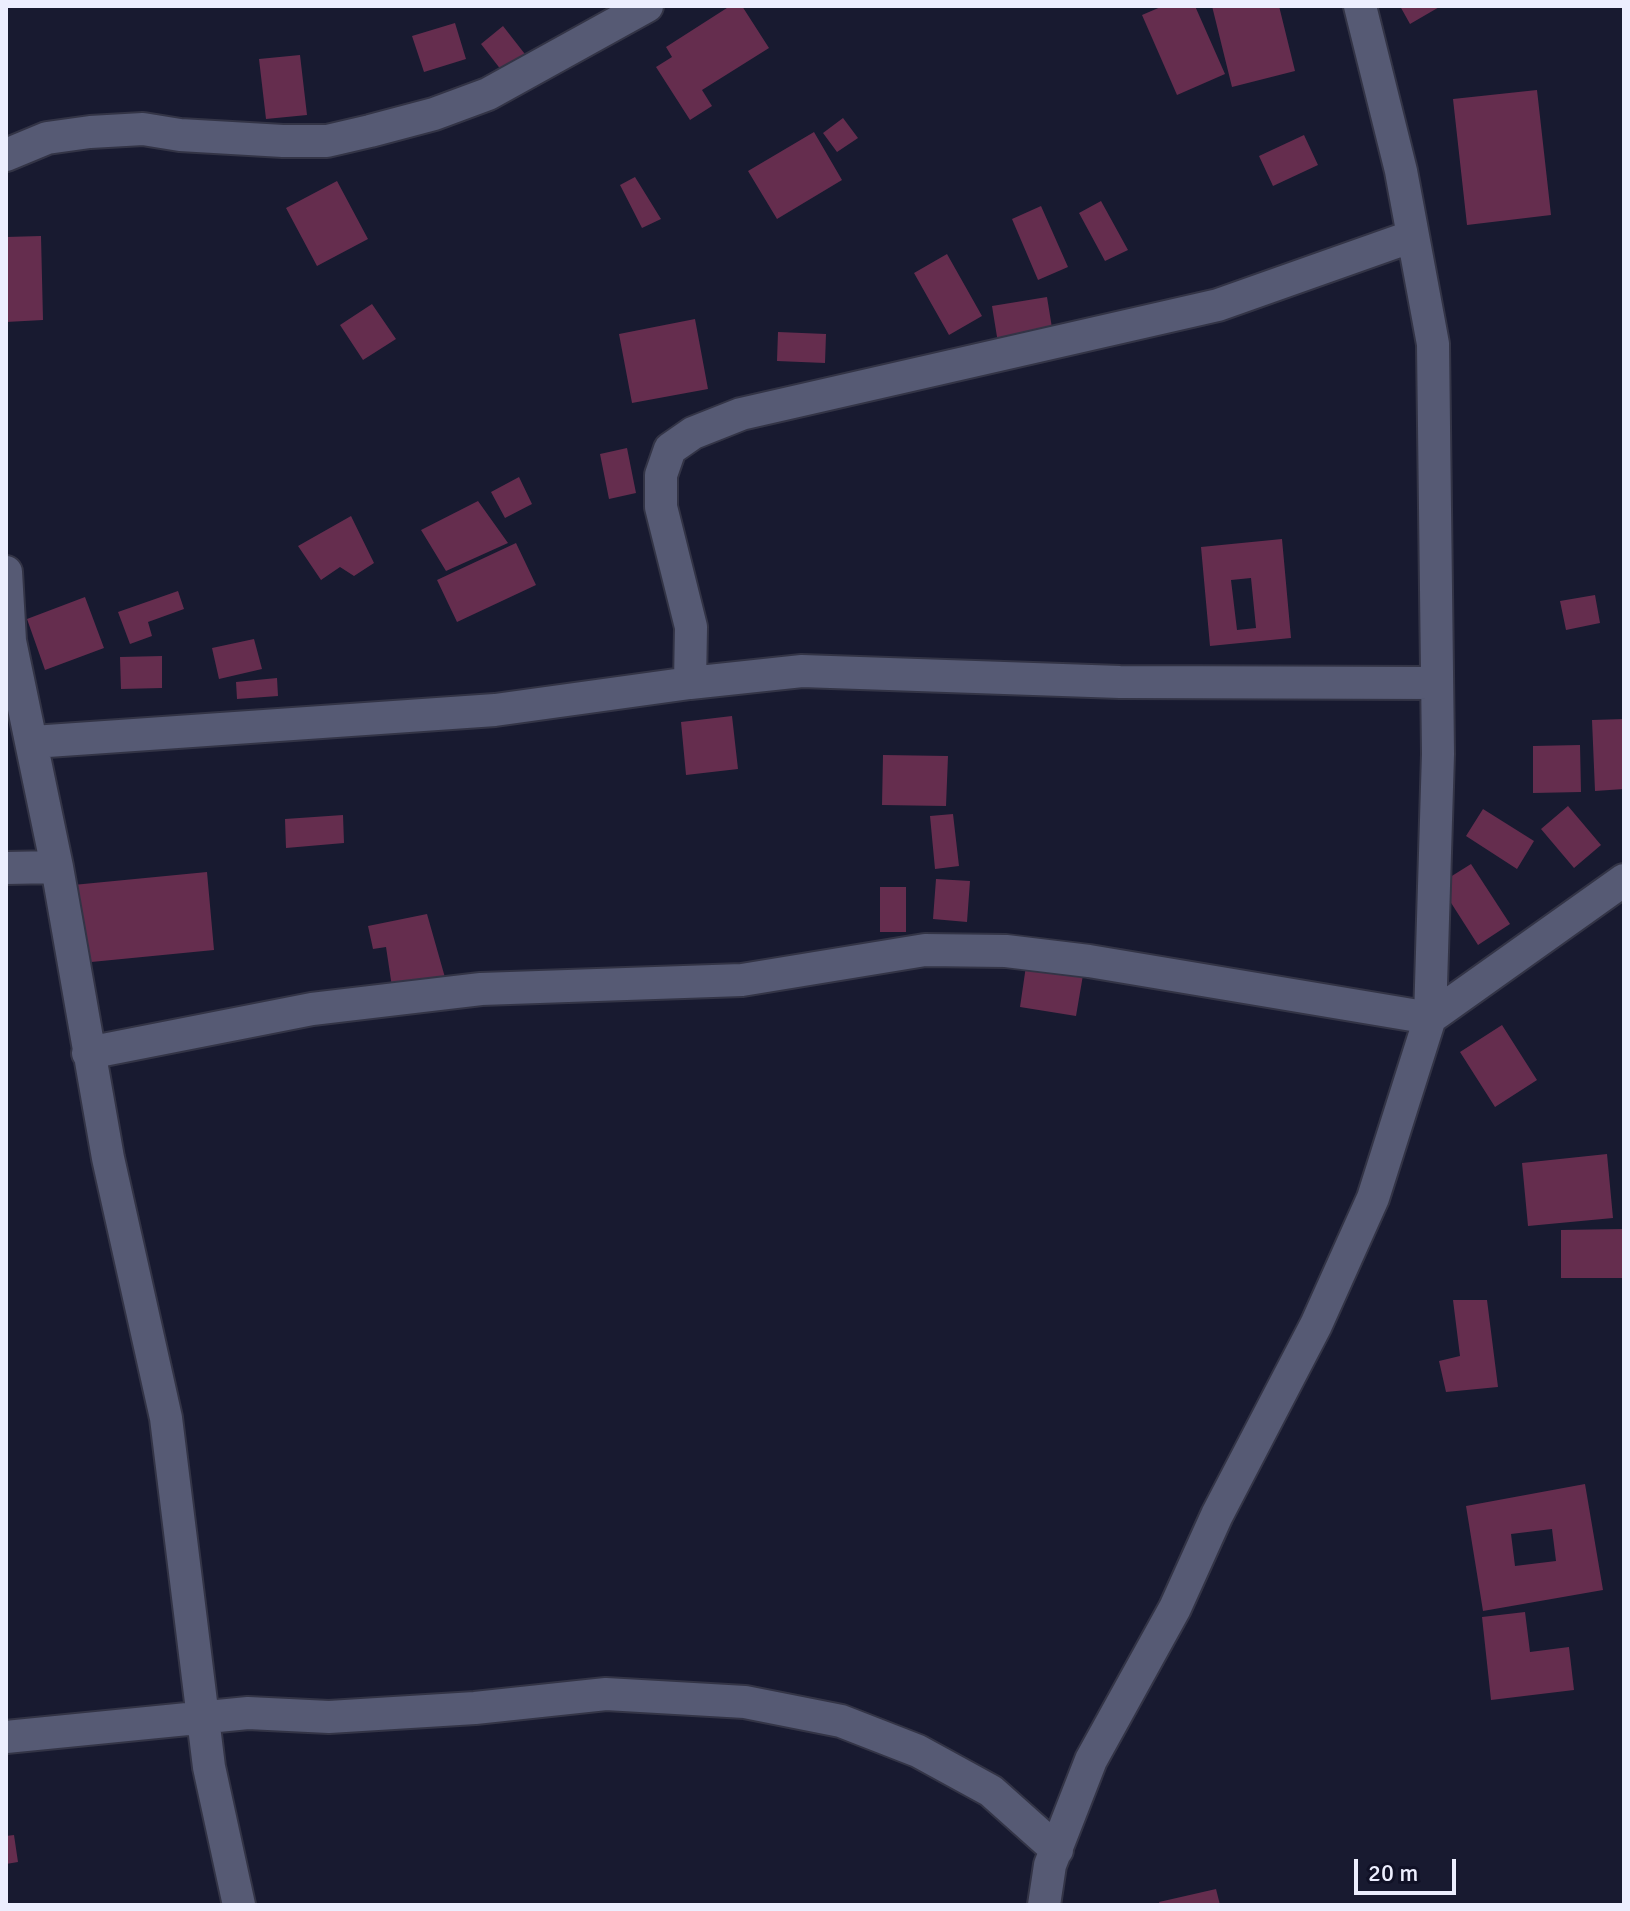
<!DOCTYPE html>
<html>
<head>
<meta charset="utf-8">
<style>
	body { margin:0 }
	#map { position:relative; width:1630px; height:1911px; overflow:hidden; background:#181a30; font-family:Signika,sans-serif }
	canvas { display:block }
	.frame { position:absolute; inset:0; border:8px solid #eceefe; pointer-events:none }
	.scale { position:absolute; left:1354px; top:1859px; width:102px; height:36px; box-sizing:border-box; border:4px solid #eceefe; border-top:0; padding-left:10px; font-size:24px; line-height:28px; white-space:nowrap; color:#eceefe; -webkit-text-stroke:6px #101126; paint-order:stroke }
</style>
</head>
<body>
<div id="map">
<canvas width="1630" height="1911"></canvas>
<div class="frame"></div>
<div class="scale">20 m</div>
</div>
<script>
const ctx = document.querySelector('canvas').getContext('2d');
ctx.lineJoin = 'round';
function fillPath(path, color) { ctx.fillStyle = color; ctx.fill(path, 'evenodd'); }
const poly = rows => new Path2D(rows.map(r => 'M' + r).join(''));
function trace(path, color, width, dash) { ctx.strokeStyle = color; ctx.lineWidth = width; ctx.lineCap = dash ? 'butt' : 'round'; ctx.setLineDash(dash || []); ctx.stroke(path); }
fillPath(poly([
	[730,6,742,6,769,48,702,90,712,106,690,120,656,67,672,57,666,47],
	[1163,6,1195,6,1225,74,1177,95,1142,15],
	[1212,6,1279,6,1295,71,1232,87],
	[1400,6,1441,6,1410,24],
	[455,23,466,59,424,72,412,36],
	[503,26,528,58,505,75,481,44],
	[300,55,307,115,266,119,259,59],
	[1537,90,1551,215,1467,225,1453,99],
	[843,118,858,138,837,152,823,133],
	[814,132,842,180,777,219,748,171],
	[1304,135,1318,165,1273,186,1259,156],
	[635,177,661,219,642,228,620,185],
	[337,181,368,239,317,266,286,208],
	[1101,201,1128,250,1105,261,1079,213],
	[1041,206,1068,267,1038,280,1012,219],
	[41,236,43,320,6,322,6,237],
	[947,254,982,316,949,335,914,273],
	[1047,297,1053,334,998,343,992,306],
	[372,304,396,339,363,360,340,325],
	[695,319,708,389,632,403,619,334],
	[778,332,826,334,825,363,777,361],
	[627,448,636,493,609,499,600,454],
	[519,477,532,504,505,518,491,492],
	[478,501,508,543,446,571,421,530],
	[351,516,374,563,354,576,340,567,321,580,298,546],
	[1282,539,1291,638,1210,646,1201,547],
	[1251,578,1256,628,1237,630,1231,580],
	[516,543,536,585,457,622,437,580],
	[178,591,184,609,148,622,152,636,130,644,118,612],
	[1595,595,1600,623,1566,630,1560,601],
	[85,597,104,648,45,670,27,619],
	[254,639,262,669,219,679,212,648],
	[162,656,162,688,121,689,120,657],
	[277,678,278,696,237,699,236,682],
	[732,716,738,769,686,775,681,722],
	[1624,719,1624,789,1595,791,1592,720],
	[1580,745,1581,792,1533,793,1533,746],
	[883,755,948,756,946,806,882,805],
	[1568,806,1601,845,1574,868,1541,829],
	[1483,809,1534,841,1517,869,1466,836],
	[953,814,959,866,935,869,930,816],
	[343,815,344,843,286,848,285,819],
	[1471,864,1510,924,1478,945,1439,884],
	[207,872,214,950,81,963,73,885],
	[936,879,970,881,967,922,933,919],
	[880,887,906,887,906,932,880,932],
	[427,914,446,981,392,987,386,947,373,949,368,926],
	[1026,966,1083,975,1076,1016,1020,1007],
	[1502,1025,1537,1080,1495,1107,1460,1052],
	[1607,1154,1613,1218,1528,1226,1522,1163],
	[1624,1229,1624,1278,1561,1278,1561,1230],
	[1453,1300,1487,1300,1498,1387,1446,1392,1439,1361,1460,1356],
	[1585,1484,1603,1590,1483,1611,1466,1506],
	[1552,1529,1556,1561,1515,1566,1511,1534],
	[1525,1612,1530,1652,1569,1647,1574,1690,1491,1700,1482,1617],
	[14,1835,18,1862,6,1864,6,1836],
	[1216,1889,1220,1905,1160,1905,1159,1902]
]), '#652d4e');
const minor = poly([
	[6,155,47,138,90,132,143,129,180,135,283,141,327,141,370,131,434,114,488,94,647,6],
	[6,572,10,641,57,867,108,1158,166,1418,209,1767,239,1905],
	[690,683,691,627,661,507,661,475,670,449,693,433,741,414,1218,305,1413,236],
	[33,742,495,710,690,683,802,671,1120,682,1436,683],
	[6,868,57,867],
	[88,1053,312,1009,481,989,742,980,925,950,1006,951,1089,961,1430,1018,1624,880],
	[6,1737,248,1713,329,1717,475,1708,606,1694,745,1702,841,1721,918,1751,991,1791,1057,1850],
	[1044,1905,1050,1865,1091,1760,1175,1608,1217,1515,1316,1325,1373,1198,1430,1018,1438,754,1433,344,1401,171,1360,6]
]);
trace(minor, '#333446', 36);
trace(minor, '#565a74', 32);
</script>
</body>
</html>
